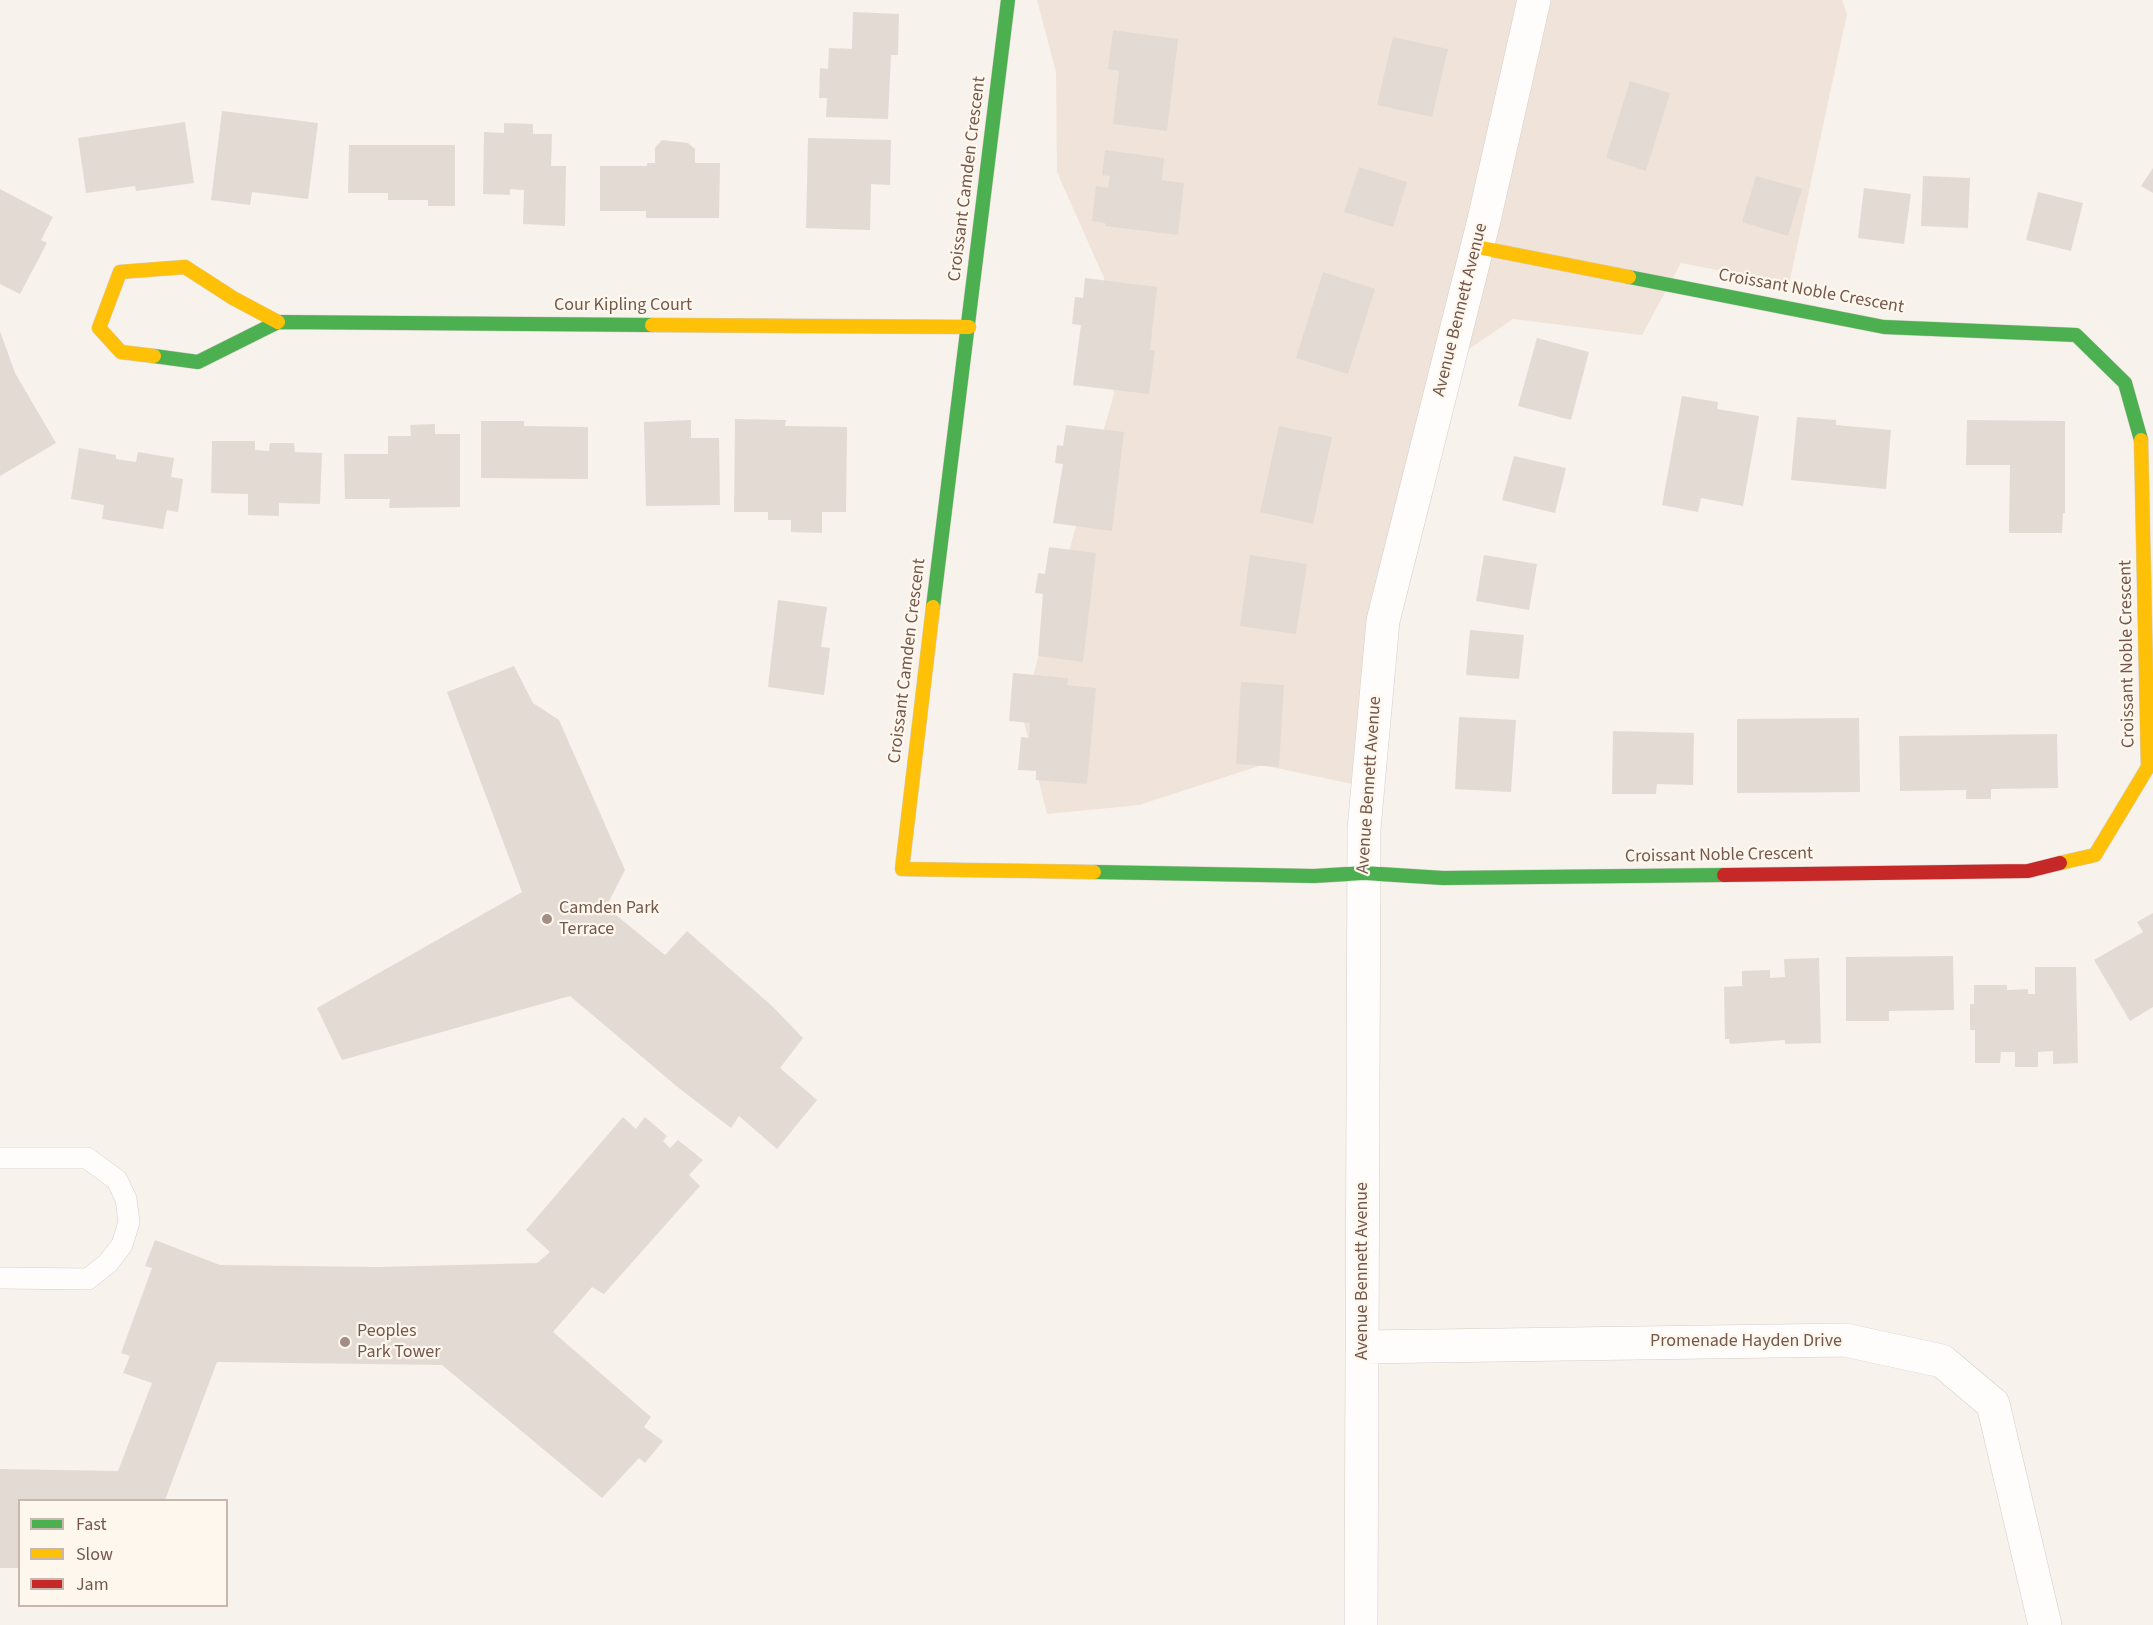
<!DOCTYPE html>
<html>
<head>
<meta charset="utf-8">
<style>
	body { margin:0 }
	#map { position:relative; width:2153px; height:1625px; overflow:hidden; background:#f7f2ec; font-family:"Source Sans 3",sans-serif }
	canvas { display:block }
	.legend { position:absolute; left:18px; top:1499px; width:210px; height:108px; box-sizing:border-box; background:#fef7ee; border:2px solid #c7b7ad; margin:0; padding:8px 10px; list-style:none; font-size:18px; color:#75584c }
	.legend li { display:flex; align-items:center; gap:12px; height:30px }
	.legend b { width:30px; border:2px solid #c7b7ad }
</style>
</head>
<body>
<div id="map">
<canvas width="2153" height="1625"></canvas>
<ul class="legend">
<li><b style="height:8px;background:#4caf50"></b>Fast</li>
<li><b style="height:8px;background:#ffc107"></b>Slow</li>
<li><b style="height:8px;background:#c62828"></b>Jam</li>
</ul>
</div>
<script>
const ctx = document.querySelector('canvas').getContext('2d');
ctx.lineJoin = 'round';
function fillPath(path, color) { ctx.fillStyle = color; ctx.fill(path, 'evenodd'); }
const poly = rows => new Path2D(rows.map(r => 'M' + r).join(''));
function trace(path, color, width, dash) { ctx.strokeStyle = color; ctx.lineWidth = width; ctx.lineCap = dash ? 'butt' : 'round'; ctx.setLineDash(dash || []); ctx.stroke(path); }
function drawText(font, color, halo, rows, align = 'center') {
  ctx.font = font + ' "Source Sans 3",sans-serif'; ctx.lineWidth = 4.5; ctx.setLineDash([]); ctx.textBaseline = 'middle'; ctx.strokeStyle = halo; ctx.fillStyle = color; for (const [text, x, y, turn = 0] of rows) {
    ctx.save(); ctx.translate(x, y); ctx.rotate((+turn || 0) * Math.PI / 180); ctx.textAlign = isNaN(turn) ? turn : align; if (halo) ctx.strokeText(text, 0, 0); ctx.fillText(text, 0, 0); ctx.restore();
  }
}
fillPath(poly([
	[1037,0,1842,0,1847,14,1789,284,1681,263,1642,335,1513,319,1444,366,1382,617,1381,790,1262,765,1139,805,1047,814,1022,714,1114,394,1104,278,1057,172,1056,72]
]), '#f0e4da');
fillPath(poly([
	[853,12,899,14,898,55,891,55,888,119,826,117,827,98,819,98,820,68,828,69,829,48,852,49],
	[1113,30,1178,39,1167,131,1113,124,1119,71,1108,69],
	[1393,37,1448,49,1432,117,1377,105],
	[1630,81,1670,93,1646,171,1606,158],
	[222,111,318,123,308,199,252,192,250,205,211,200],
	[185,122,194,183,136,191,135,186,86,193,78,138],
	[504,123,533,124,533,134,552,134,551,166,566,166,565,226,523,224,524,190,510,189,510,195,483,194,484,132,504,133],
	[808,138,891,140,890,185,871,184,870,230,806,228],
	[662,140,688,143,695,149,695,163,720,163,719,218,646,218,646,211,600,211,600,166,647,166,647,163,655,163,655,148],
	[349,145,455,145,455,206,428,206,428,200,388,200,388,193,348,193],
	[1105,150,1164,158,1162,180,1184,183,1178,235,1105,226,1105,223,1092,221,1096,186,1108,188,1110,176,1102,175],
	[1359,167,1407,182,1393,227,1344,212],
	[2153,168,2153,193,2141,186],
	[1756,176,1802,189,1788,236,1742,222],
	[1923,176,1970,178,1968,228,1921,226],
	[1864,188,1911,194,1904,244,1858,238],
	[0,189,53,217,41,240,47,243,20,294,0,284],
	[2038,192,2083,203,2071,251,2026,240],
	[1323,272,1375,289,1348,374,1296,358],
	[1085,278,1157,287,1150,350,1155,351,1149,394,1073,385,1081,325,1072,324,1075,297,1083,298],
	[0,331,15,373,56,443,0,476],
	[1537,338,1589,352,1571,420,1518,406],
	[1682,396,1718,402,1717,409,1759,416,1743,506,1701,498,1698,512,1662,505],
	[1797,417,1836,420,1836,425,1891,430,1886,489,1791,480],
	[735,419,786,420,785,426,847,427,846,512,822,512,822,533,791,532,791,520,768,520,768,512,734,512],
	[691,420,691,438,719,438,720,505,646,506,644,422],
	[1967,420,2065,421,2065,513,2063,513,2062,533,2009,533,2010,465,1966,465],
	[481,421,524,421,524,426,588,427,588,479,481,478],
	[435,424,435,434,460,434,460,507,389,508,390,499,345,499,344,454,388,454,388,436,411,436,410,425],
	[1066,425,1124,432,1112,531,1053,523,1063,464,1055,463,1057,445,1063,446],
	[1279,426,1332,437,1313,524,1260,512],
	[212,441,255,441,255,450,269,451,270,443,294,443,295,452,322,453,320,504,279,503,279,516,248,515,248,494,211,493],
	[79,448,116,455,116,459,136,462,138,452,174,458,171,477,183,479,178,512,167,510,163,529,102,519,104,505,71,499],
	[1514,456,1566,468,1555,513,1502,500],
	[1049,547,1096,553,1083,662,1038,656,1043,594,1035,593,1038,573,1045,574],
	[1250,555,1307,564,1296,634,1240,626],
	[1484,555,1537,564,1529,610,1476,601],
	[778,600,827,607,821,647,830,648,824,695,768,687],
	[1470,630,1524,635,1519,679,1466,675],
	[514,666,533,703,559,720,625,870,606,907,665,955,687,931,772,1006,803,1038,780,1068,817,1100,777,1149,739,1116,731,1128,680,1089,570,996,342,1060,317,1008,522,892,447,692],
	[1013,673,1068,678,1067,685,1096,688,1087,784,1036,780,1036,771,1018,770,1021,737,1029,738,1030,723,1009,721],
	[1241,682,1284,685,1279,767,1236,764],
	[1459,717,1516,720,1511,792,1455,789],
	[1859,718,1860,792,1737,793,1737,719],
	[1613,731,1694,733,1693,785,1657,784,1656,794,1612,794],
	[2057,734,2058,788,1991,789,1991,799,1966,799,1966,790,1900,791,1899,736],
	[2153,913,2153,1007,2130,1021,2094,960,2143,932,2137,922],
	[1953,956,1954,1010,1889,1011,1889,1021,1846,1021,1846,957],
	[1819,958,1821,1043,1785,1044,1785,1040,1730,1044,1729,1039,1725,1039,1724,987,1742,986,1742,971,1770,970,1770,978,1785,977,1784,959],
	[2035,967,2076,967,2078,1063,2053,1064,2053,1051,2038,1052,2038,1067,2015,1067,2015,1052,2001,1052,2000,1063,1975,1063,1975,1030,1970,1030,1970,1004,1974,1004,1974,985,2007,985,2007,990,2028,989,2028,994,2035,994],
	[623,1117,636,1129,645,1117,667,1136,663,1141,670,1148,678,1140,703,1160,689,1175,700,1186,604,1294,592,1287,553,1332,651,1417,644,1427,663,1441,645,1463,639,1458,602,1498,442,1365,217,1362,165,1500,20,1500,20,1568,0,1568,0,1469,118,1471,152,1383,123,1373,130,1356,121,1353,152,1268,145,1266,155,1240,220,1265,378,1267,537,1263,550,1252,526,1230]
]), '#e3dad4');
const lane = poly([
	[0,1158,87,1158,117,1180,126,1199,129,1222,122,1245,108,1263,88,1279,0,1278]
]);
const street = poly([
	[1363,1347,1845,1340,1942,1361,1993,1404,2045,1625],
	[1361,1625,1364,829,1383,621,1484,220,1534,0]
]);
const fast = poly([
	[1629,277,1884,327,2076,335,2125,383,2141,440],
	[154,356,198,362,278,322,652,325],
	[933,607,1008,0],
	[1094,872,1314,876,1364,873,1443,878,1724,875]
]);
const slow = poly([
	[1477,247,1629,277],
	[652,325,969,327],
	[154,356,121,352,99,328,120,272,185,267,233,298,278,322],
	[933,607,902,869,1094,872],
	[2060,863,2095,855,2148,767,2141,440]
]);
const jam = poly([
	[1724,875,2028,871,2060,863]
]);
trace(lane, '#d6cec8', 22);
trace(street, '#d6cec8', 34);
trace(fast, '#d6cec8', 15);
trace(slow, '#d6cec8', 15);
trace(jam, '#d6cec8', 15);
trace(lane, '#fefdfc', 21);
trace(street, '#fefdfc', 33);
trace(fast, '#4caf50', 14);
trace(slow, '#ffc107', 14);
trace(jam, '#c62828', 14);
for (const [x, y, r, color] of [
	[547,919,6,"#a28e84"],
	[345,1342,6,"#a28e84"]
]) { const dot = new Path2D(); dot.arc(x, y, r, 0, 2 * Math.PI); ctx.fillStyle = color; ctx.fill(dot); trace(dot, '#fef7ee', 2); }
drawText('18px', '#75584c', '#fef7ee', [
	["Croissant Camden Crescent",968,179,-83],
	["Croissant Noble Crescent",1811,292,10],
	["Cour Kipling Court",623,306],
	["Avenue Bennett Avenue",1461,310,-76],
	["Croissant Noble Crescent",2128,654,-91],
	["Croissant Camden Crescent",908,661,-83],
	["Avenue Bennett Avenue",1370,785,-86],
	["Croissant Noble Crescent",1719,856,-1],
	["Avenue Bennett Avenue",1363,1271,-90],
	["Promenade Hayden Drive",1746,1342]
]);
drawText('18px', '#75584c', '#fef7ee', [
	["Camden Park",559,909],
	["Terrace",559,930],
	["Peoples",357,1332],
	["Park Tower",357,1353]
], 'left');
</script>
</body>
</html>
